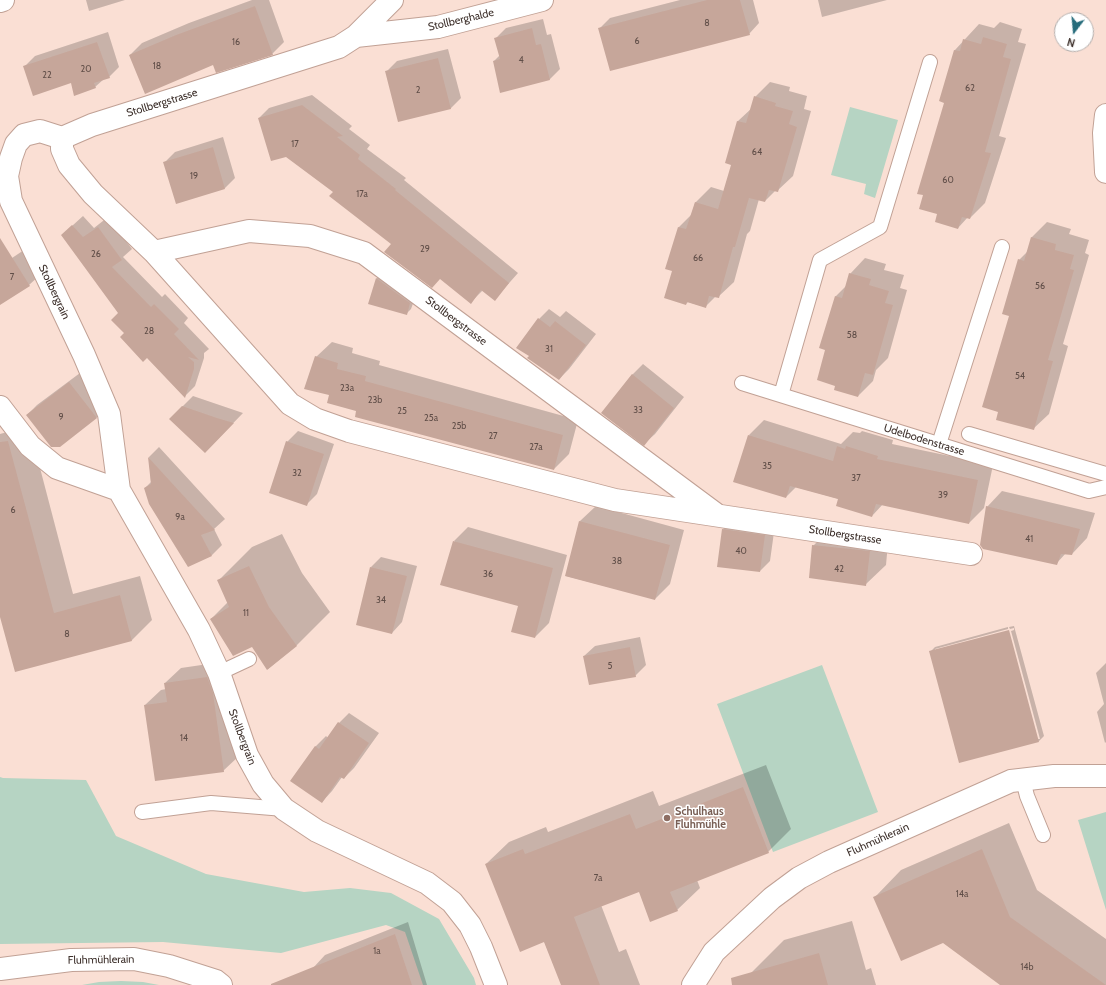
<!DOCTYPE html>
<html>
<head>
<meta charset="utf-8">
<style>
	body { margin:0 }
	#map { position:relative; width:1106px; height:985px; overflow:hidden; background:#fadfd4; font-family:Cabin,sans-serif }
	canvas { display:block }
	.north { position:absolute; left:1054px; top:12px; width:40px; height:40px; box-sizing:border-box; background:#fff; border:1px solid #b2adab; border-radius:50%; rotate:196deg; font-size:11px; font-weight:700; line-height:16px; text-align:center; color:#3e312c }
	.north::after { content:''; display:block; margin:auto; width:14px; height:18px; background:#266c7b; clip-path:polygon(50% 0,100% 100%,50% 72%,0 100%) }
</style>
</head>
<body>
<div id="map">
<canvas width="1106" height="985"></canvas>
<div class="north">N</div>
</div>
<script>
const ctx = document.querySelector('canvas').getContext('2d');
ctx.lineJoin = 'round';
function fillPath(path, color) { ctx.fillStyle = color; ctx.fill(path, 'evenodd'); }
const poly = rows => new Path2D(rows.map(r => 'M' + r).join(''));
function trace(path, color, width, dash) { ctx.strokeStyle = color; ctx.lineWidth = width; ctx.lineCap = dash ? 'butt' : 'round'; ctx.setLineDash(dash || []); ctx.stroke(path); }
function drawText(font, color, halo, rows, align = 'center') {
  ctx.font = font + ' Cabin,sans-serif'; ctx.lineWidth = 3; ctx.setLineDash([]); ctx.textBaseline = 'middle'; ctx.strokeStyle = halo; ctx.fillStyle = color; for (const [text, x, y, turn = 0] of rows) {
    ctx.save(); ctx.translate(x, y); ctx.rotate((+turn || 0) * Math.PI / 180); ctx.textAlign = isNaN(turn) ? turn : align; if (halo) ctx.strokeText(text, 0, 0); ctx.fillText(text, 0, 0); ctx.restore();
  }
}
fillPath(poly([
	[850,107,898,120,875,198,864,194,866,184,831,175],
	[822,665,878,812,773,852,717,704],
	[0,777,3,778,86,780,116,836,206,874,304,892,350,888,391,893,439,919,474,978,476,985,423,985,405,932,386,925,281,953,163,942,0,944],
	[1106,812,1106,910,1078,820],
	[121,981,143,982,159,985,82,985,99,982]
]), '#b6d4c3');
fillPath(poly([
	[86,0,125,0,89,11],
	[252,0,269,0,284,42,272,54,214,64,130,55,142,43,189,23],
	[680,0,753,0,759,23,749,34,599,29,610,18],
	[818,0,887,0,822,17],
	[543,19,547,35,551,34,560,69,550,79,501,91,494,61,500,55,495,39,506,28],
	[1000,22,1022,29,1018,42,1026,44,999,136,1006,138,985,203,970,218,968,217,958,228,938,214,946,102,940,100,955,50,979,24,994,28],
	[108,32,119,67,109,77,104,79,95,87,71,82,24,67,35,56],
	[448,49,461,98,450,109,386,72,397,61],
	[770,82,790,87,789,91,807,96,804,109,811,111,793,176,777,191,775,191,765,201,759,199,750,231,747,234,734,282,718,297,716,296,705,307,688,302,686,304,673,270,679,227,692,214,695,203,711,187,724,191,732,164,738,121,752,108,755,97],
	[312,95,352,126,349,129,370,145,367,149,406,178,404,180,518,273,495,299,483,290,471,302,441,278,393,244,334,191,259,118,269,108],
	[223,137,235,178,225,188,177,203,164,163,175,152],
	[83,216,94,228,108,217,132,249,123,257,162,297,165,294,188,318,184,323,209,349,204,353,204,358,195,386,185,396,125,333,119,313,62,235],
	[1047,222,1071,229,1069,234,1089,240,1085,253,1089,255,1063,344,1068,346,1049,414,1033,429,999,411,1010,316,1019,260,1028,251,1032,237],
	[24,250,40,275,29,285,0,303,0,266],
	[865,258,886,264,884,270,904,275,900,288,907,290,888,358,876,370,873,381,858,396,836,385,827,350,836,296,846,286,850,274],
	[382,273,415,298,411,309,406,314,369,303,377,278],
	[549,309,560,317,566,311,596,334,569,369,559,379,530,356,539,319],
	[332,342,353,348,352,353,380,361,379,365,578,420,569,454,554,469,358,410,331,395,316,357],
	[643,364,684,397,655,434,644,444,632,375],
	[80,373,106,407,96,418,27,415,37,405],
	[193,396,243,413,215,442,170,419],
	[764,420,841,444,853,432,860,433,862,431,893,440,892,444,993,465,984,508,969,523,883,504,872,516,839,499,796,487,786,497,749,435],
	[29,426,73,594,140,576,152,620,132,640,16,671,0,606,0,434],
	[298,431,334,444,317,494,307,504,287,442],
	[159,447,225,519,214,529,222,545,212,555,188,566,145,488,151,482,149,457],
	[1002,491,1095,513,1087,538,1072,554,1066,553,1056,564,987,507],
	[596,506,684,530,670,584,655,599,566,576,580,521],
	[733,519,775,525,770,561,760,571,723,529],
	[833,526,889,532,886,565,866,584,813,546],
	[468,527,567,555,549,623,535,637,519,605,454,541],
	[282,534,302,573,330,612,297,645,268,669,252,645,211,619,228,602,219,580,252,547],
	[381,557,417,566,402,622,392,633,371,567],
	[1014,626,1044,736,1039,741,960,762,930,652,935,647,1008,627,1008,629,935,649,935,651,1037,739,1040,739,1011,631,1014,630,1014,628,1010,629,1009,627],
	[640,637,646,665,635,676,584,656,595,646],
	[222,662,239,756,223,771,145,705,161,690,166,689,165,683,181,668],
	[1106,663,1106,742,1105,743,1097,712,1104,704,1096,673],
	[349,713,379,733,354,768,344,778,342,777,332,791,322,802,315,747,326,736,328,738,339,723],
	[766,765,791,829,768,852,697,880,700,888,677,910,639,890,601,905,619,952,626,949,640,985,562,985,544,941,486,864,509,842,546,827,548,832,653,791,659,806],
	[1009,823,1037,890,1106,939,1106,985,1002,985,943,942,875,897,901,870],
	[852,921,866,970,871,968,876,985,755,985,751,973,784,940],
	[408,922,427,985,317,985,313,968,325,955]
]), '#0003');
fillPath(poly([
	[707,0,740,0,750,35,610,71,598,28],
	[255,6,273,55,216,73,213,65,145,94,129,55,176,35],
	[532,28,536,45,541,44,550,80,500,93,493,61,500,59,494,38],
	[983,37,1007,44,1003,57,1011,59,985,152,991,153,970,219,962,217,958,229,935,222,937,214,919,209,923,195,917,194,944,103,939,101,954,50,960,51,963,39,981,44],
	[97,42,110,78,94,83,96,88,74,96,71,83,33,96,23,66],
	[438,58,451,109,398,122,385,71],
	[754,96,776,103,775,106,793,111,789,124,797,127,778,192,769,190,765,202,749,198,735,247,733,247,719,298,709,296,706,308,687,302,686,305,664,298,672,271,665,269,678,227,686,229,695,202,718,209,731,165,725,163,737,121,746,123],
	[302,105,343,136,337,137,360,155,358,159,396,189,395,190,509,283,495,301,481,290,471,304,440,279,432,288,384,252,391,244,329,196,333,192,286,157,271,161,258,118],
	[213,147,225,189,176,204,163,162],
	[72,225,83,237,98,227,122,260,112,267,151,307,154,304,179,329,174,334,199,360,188,357,194,362,194,369,185,398,147,358,143,362,120,337,124,333,111,320,118,313,61,235],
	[1031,237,1056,244,1055,250,1074,255,1070,269,1074,270,1048,360,1053,361,1034,430,996,420,998,412,982,407,1009,316,1002,314,1018,259,1024,261],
	[0,238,30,286,0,305],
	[849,273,871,279,869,285,889,291,885,303,893,305,873,375,865,373,858,397,834,390,835,386,817,380,825,350,819,348,835,296,842,298],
	[376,278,410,303,407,315,368,304],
	[538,318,550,327,555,321,586,345,559,380,527,358,529,356,516,348],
	[315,356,338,363,337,369,366,376,365,381,563,435,554,470,355,417,356,411,327,403,329,395,304,389],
	[632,374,674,408,644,446,601,413],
	[69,382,97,418,60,447,51,447,26,415],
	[182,406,217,418,234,423,205,453,169,419],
	[748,435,833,461,837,446,845,449,846,446,878,456,877,459,978,480,969,524,876,504,872,517,836,506,838,499,790,486,786,498,733,482],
	[8,441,54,613,120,595,132,641,15,672,0,617,0,442],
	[286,441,324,454,307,506,269,493],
	[148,457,215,530,201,535,212,556,188,567,149,504,144,488,151,484],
	[986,506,1080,529,1072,555,1061,554,1057,565,983,549,980,545],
	[579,521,670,545,655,600,565,576],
	[722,529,765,535,760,572,717,567],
	[453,541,553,568,535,638,511,632,518,606,440,585],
	[812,545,870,551,866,586,809,578],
	[249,566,269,607,297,646,267,670,252,647,233,656,210,619,229,607,217,580],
	[370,567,407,576,392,634,356,625],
	[1009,630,1039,742,959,763,929,651],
	[630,647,636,677,589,685,583,656],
	[207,677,213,693,224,772,155,781,144,705,167,702,164,683],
	[338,722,369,743,344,779,340,777,322,803,290,781,315,746,319,749],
	[743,787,769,853,670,892,678,911,650,922,639,892,574,917,600,985,561,985,544,942,520,952,485,864,523,849,525,854,630,814,636,829],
	[982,849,1010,917,1106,985,1000,985,943,943,901,961,873,897],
	[395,934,412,985,271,985,271,984],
	[819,953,828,985,732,985,731,978]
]), '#c6a69a');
const service = poly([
	[742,383,1089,491,1106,487],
	[781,395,820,260,880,227,930,62],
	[969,434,1106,474],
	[939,444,1002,247],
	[219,673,249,659],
	[1023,780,1027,796,1043,835],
	[142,812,211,803,284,809]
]);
const minor = poly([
	[392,0,356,36,339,47,92,125,62,138,62,149,69,165,93,194,154,252,290,404,315,419,349,431,615,500,971,554],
	[0,1,3,0],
	[356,36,438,27,542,0],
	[1106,115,1104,133,1106,172],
	[62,138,40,131,24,135,16,144,11,158,7,176,11,201,84,355,109,414,119,490,199,630,219,673,247,755,263,784,284,809,317,831,427,883,452,902,470,925,481,947,496,985],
	[154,252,249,231,310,236,364,253,717,515],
	[0,407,30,446,57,468,119,490],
	[0,969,71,960,134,959,169,966,216,981,221,985],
	[693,985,714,952,772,898,799,878,829,862,1011,781,1054,776,1106,776]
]);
trace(service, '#c1a195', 16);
trace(minor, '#c1a195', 24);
trace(service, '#fff', 14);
trace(minor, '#fff', 22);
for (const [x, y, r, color] of [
	[667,818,4,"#8d6e63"]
]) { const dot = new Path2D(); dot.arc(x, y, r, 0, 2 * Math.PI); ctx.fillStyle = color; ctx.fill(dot); trace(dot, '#fff', 1.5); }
drawText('9px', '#604e48', null, [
	["8",707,23],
	["6",637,41],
	["16",236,42],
	["4",521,60],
	["18",157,66],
	["20",86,69],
	["22",47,75],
	["62",970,88],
	["2",418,90],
	["17",295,144],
	["64",757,152],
	["19",194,176],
	["60",948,180],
	["17a",362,194],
	["29",425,249],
	["26",96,254],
	["66",698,258],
	["7",12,277],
	["56",1040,286],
	["28",149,331],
	["58",852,335],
	["31",549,349],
	["54",1020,376],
	["23a",347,388],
	["23b",375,400],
	["33",638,410],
	["25",402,411],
	["9",61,417],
	["25a",431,418],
	["25b",459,426],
	["27",493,436],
	["27a",536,447],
	["35",767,466],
	["32",297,473],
	["37",856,478],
	["39",943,495],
	["6",13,510],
	["9a",180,517],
	["41",1029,539],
	["40",741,551],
	["38",617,561],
	["42",839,569],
	["36",488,574],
	["34",381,600],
	["11",246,613],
	["8",67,634],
	["5",610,666],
	["14",184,738],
	["7a",598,878],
	["14a",962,894],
	["1a",377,951],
	["14b",1027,967]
]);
drawText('11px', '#3e312c', '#fff', [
	["Stollberghalde",461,20,-13],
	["Stollbergstrasse",162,103,-17],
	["Stollbergrain",54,292,65],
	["Stollbergstrasse",456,321,37],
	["Udelbodenstrasse",924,440,17],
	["Stollbergstrasse",845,535,9],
	["Stollbergrain",242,737,69],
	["Fluhmühlerain",878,840,-24],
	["Fluhmühlerain",101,960,-1]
]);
drawText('bold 11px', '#785e54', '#fff', [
	["Schulhaus",675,812],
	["Fluhmühle",675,825]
], 'left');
</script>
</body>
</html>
